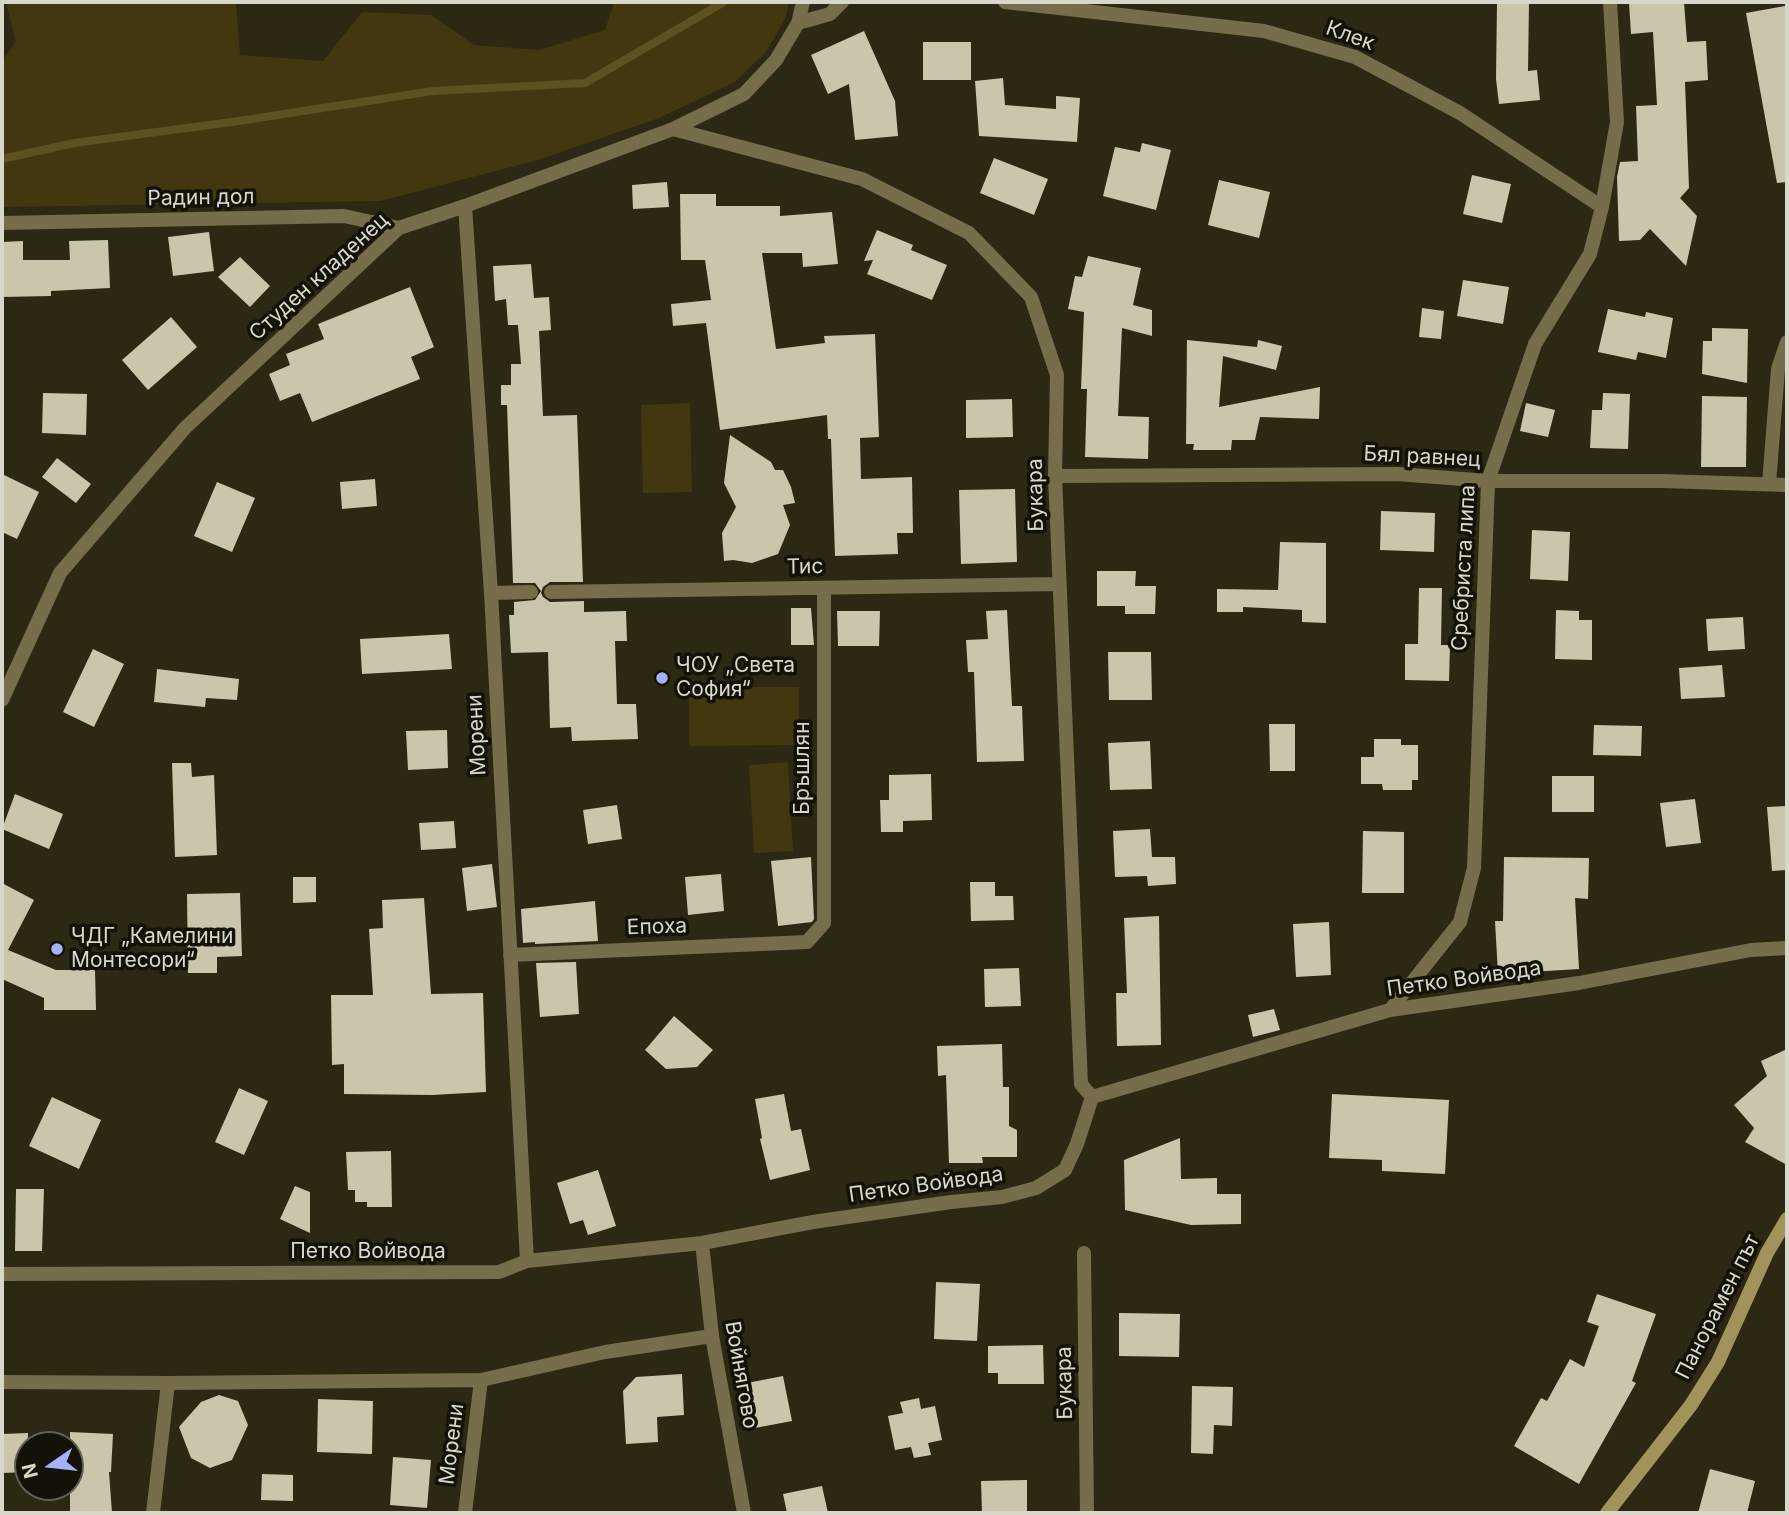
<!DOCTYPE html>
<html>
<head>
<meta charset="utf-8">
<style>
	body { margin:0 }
	#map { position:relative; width:1789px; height:1515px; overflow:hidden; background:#2d2814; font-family:Inter,sans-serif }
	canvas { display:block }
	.frame { position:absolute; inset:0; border:4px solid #d9d6ca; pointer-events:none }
	.north { position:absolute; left:14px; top:1431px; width:70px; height:70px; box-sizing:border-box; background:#131108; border:2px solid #626056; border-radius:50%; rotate:256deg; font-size:19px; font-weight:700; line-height:28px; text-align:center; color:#d9d6ca }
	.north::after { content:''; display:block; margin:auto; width:24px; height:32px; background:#a4b2fc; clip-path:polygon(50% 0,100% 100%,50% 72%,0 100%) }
</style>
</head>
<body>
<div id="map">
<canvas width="1789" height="1515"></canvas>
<div class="frame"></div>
<div class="north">N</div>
</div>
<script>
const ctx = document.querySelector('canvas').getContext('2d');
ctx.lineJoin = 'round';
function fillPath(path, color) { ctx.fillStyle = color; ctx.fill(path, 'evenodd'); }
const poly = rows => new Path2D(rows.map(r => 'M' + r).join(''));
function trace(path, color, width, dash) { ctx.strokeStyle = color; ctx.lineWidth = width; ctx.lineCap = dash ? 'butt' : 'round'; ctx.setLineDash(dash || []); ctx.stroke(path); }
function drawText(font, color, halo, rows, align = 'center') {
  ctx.font = font + ' Inter,sans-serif'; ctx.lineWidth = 7; ctx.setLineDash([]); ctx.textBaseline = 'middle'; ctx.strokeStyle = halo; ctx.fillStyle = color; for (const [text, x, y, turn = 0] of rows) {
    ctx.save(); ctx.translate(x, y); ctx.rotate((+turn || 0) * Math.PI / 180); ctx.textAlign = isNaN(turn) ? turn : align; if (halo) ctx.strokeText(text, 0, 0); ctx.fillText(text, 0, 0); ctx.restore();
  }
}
fillPath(poly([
	[6,2,236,2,240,55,323,61,362,12,431,15,474,45,539,50,605,30,614,2,789,2,786,17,766,52,735,82,659,118,538,160,380,201,2,207,2,61,16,42],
	[690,403,692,492,643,493,641,405],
	[689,687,799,687,799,745,689,746],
	[788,762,793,851,754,853,749,765]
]), '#41380f');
trace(poly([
	[2,159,74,143,232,122,433,91,585,83,724,2]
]), '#5c5121', 8);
fillPath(poly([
	[1497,2,1529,2,1528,71,1537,70,1540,100,1499,104,1496,79],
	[1629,2,1684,2,1687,42,1706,41,1708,80,1685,82,1689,188,1680,198,1697,216,1686,266,1650,229,1640,240,1619,241,1617,177,1620,162,1638,161,1636,106,1657,105,1653,32,1631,34],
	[1785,6,1787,19,1787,182,1777,183,1746,13],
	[864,31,895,101,898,136,855,140,849,84,828,94,811,55],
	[923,42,971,42,971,80,923,80],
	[1003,78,1005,105,1056,109,1056,96,1080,98,1077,142,979,136,975,81],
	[1142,143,1171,150,1156,210,1103,196,1115,147,1140,152],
	[994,158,1048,179,1034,215,980,193],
	[1472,175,1511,184,1502,223,1463,214],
	[1219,180,1270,192,1259,238,1208,225],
	[667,182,669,207,633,209,632,185],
	[680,194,716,194,716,206,780,206,780,216,832,212,838,264,803,267,802,253,762,253,776,349,825,343,824,336,875,334,879,437,860,438,861,479,912,477,913,533,897,533,898,554,835,556,831,439,828,439,827,415,720,430,706,323,673,326,671,304,711,300,705,260,681,260],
	[877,230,913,245,911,250,947,265,932,300,867,274,873,260,864,261],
	[209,232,214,271,173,276,168,237],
	[108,240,110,288,51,291,51,296,2,297,2,242,23,241,23,260,70,260,69,241],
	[1088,256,1141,268,1133,305,1152,310,1152,336,1122,328,1118,416,1149,417,1148,459,1085,457,1087,389,1081,389,1084,312,1068,309,1075,276,1082,277],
	[240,257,270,286,250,307,218,277],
	[531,264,534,298,549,297,551,330,539,331,543,416,577,415,583,582,550,582,543,587,541,593,543,597,550,602,584,601,584,612,626,611,627,641,615,641,617,704,636,704,638,739,572,741,571,727,550,728,548,652,511,653,509,615,514,615,514,602,535,600,541,591,535,583,513,583,507,405,501,405,501,385,511,385,511,364,521,364,518,325,508,325,506,299,495,301,493,266],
	[1463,280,1509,287,1503,324,1457,316],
	[410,287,434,347,411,357,420,379,312,422,300,393,280,401,269,374,290,365,286,354,324,339,318,324],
	[1422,308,1444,311,1441,339,1419,337],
	[1608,309,1645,317,1646,312,1673,318,1666,358,1638,352,1636,360,1598,352],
	[171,317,197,347,148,390,122,360],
	[1712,328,1748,329,1747,383,1702,374,1703,341,1712,341],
	[1187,340,1257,347,1258,340,1282,346,1276,370,1223,356,1219,407,1320,387,1319,419,1260,417,1255,440,1232,440,1231,450,1193,450,1194,444,1186,444],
	[43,393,87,394,86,435,42,433],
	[1603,393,1630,394,1628,449,1590,448,1592,410,1602,410],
	[1702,396,1747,397,1746,467,1701,467],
	[1012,399,1013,437,966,438,966,400],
	[1526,403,1555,410,1548,437,1520,431],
	[730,435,771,462,775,470,783,470,791,487,795,503,783,505,790,525,778,554,752,563,733,560,724,561,722,533,736,507,724,483],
	[57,458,91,484,76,503,42,477],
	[2,474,39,492,17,539,2,532],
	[375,479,377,506,342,509,340,482],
	[217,482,255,498,232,552,194,536],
	[1015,489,1017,562,961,564,959,490],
	[1381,511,1435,513,1434,552,1380,550],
	[1532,530,1570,532,1568,581,1530,579],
	[1280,542,1326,543,1326,623,1302,622,1302,610,1243,607,1243,612,1217,612,1217,589,1278,590],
	[1097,571,1136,571,1135,586,1156,586,1155,614,1125,614,1125,606,1097,606],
	[1419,588,1442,588,1441,645,1450,645,1449,681,1405,680,1405,644,1418,644],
	[791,608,811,608,814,645,791,645],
	[1007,610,1012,706,1022,706,1024,761,977,762,974,672,968,672,966,640,988,639,986,611],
	[1556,610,1579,611,1579,620,1592,620,1592,660,1555,659],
	[837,611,880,611,879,646,838,646],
	[1743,617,1745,649,1708,651,1706,619],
	[449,634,452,669,362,674,360,639],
	[93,649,124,664,94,727,63,712],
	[1108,652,1151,652,1152,700,1109,700],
	[1722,665,1725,697,1681,699,1679,668],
	[157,669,239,679,237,700,206,698,205,707,154,702],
	[1269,724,1295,724,1295,771,1270,771],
	[1594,725,1642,726,1641,756,1593,755],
	[447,730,448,768,408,770,406,731],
	[1374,739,1401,739,1401,745,1418,745,1418,780,1412,780,1412,790,1383,790,1382,784,1361,784,1361,757,1374,757],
	[1150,741,1152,789,1110,790,1108,743],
	[172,763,191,763,192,777,214,775,217,855,175,857],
	[931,774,932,820,903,821,903,832,881,832,880,800,889,800,889,775],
	[1552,776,1594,776,1594,812,1552,812],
	[15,794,63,814,49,849,2,829],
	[1695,799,1701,843,1666,847,1660,803],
	[617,805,622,839,588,844,583,810],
	[1787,806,1787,870,1772,871,1767,807],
	[454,821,456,848,421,850,419,823],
	[1150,829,1152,857,1175,857,1176,884,1148,886,1147,876,1115,877,1113,831],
	[1363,831,1404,832,1404,893,1362,893],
	[811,857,814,919,812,922,778,926,771,861],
	[1504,857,1589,858,1588,899,1575,898,1579,969,1498,974,1495,921,1503,921],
	[492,864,497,907,467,911,462,868],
	[721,874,724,911,688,915,685,877],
	[293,877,316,877,316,902,293,903],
	[970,882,995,882,995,896,1013,896,1014,920,971,921],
	[2,883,34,900,8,950,56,970,95,970,96,1010,44,1010,44,998,2,979],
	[240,893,242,956,217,957,217,973,188,973,187,894],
	[424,898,431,994,483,993,486,1092,432,1095,344,1094,344,1064,332,1065,331,995,373,995,369,929,383,928,382,900],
	[595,901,598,941,535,944,535,942,523,943,521,909],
	[1159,916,1161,1045,1117,1046,1116,993,1127,993,1124,918],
	[1329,922,1331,975,1296,977,1293,924],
	[576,962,579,1014,540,1017,536,963],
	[1019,968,1021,1006,985,1007,984,969],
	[1274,1009,1280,1030,1253,1037,1248,1015],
	[674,1016,713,1050,697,1067,666,1069,645,1050],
	[1002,1044,1003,1087,1009,1087,1009,1126,1017,1130,1017,1157,982,1157,983,1163,949,1163,946,1075,938,1076,937,1046],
	[1787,1049,1787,1165,1745,1142,1754,1128,1734,1105,1767,1076,1761,1061],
	[239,1088,268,1101,244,1155,215,1142],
	[784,1094,791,1131,801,1129,810,1170,770,1180,760,1139,762,1138,755,1099],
	[1332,1094,1449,1100,1445,1174,1382,1171,1382,1160,1329,1158],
	[52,1097,101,1120,79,1169,29,1146],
	[1180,1138,1181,1179,1217,1178,1217,1194,1241,1194,1241,1224,1191,1225,1125,1210,1124,1160],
	[391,1151,392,1207,367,1207,367,1202,355,1202,355,1190,348,1190,346,1152],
	[598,1170,616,1226,588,1235,583,1220,570,1224,557,1183],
	[295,1186,310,1192,310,1233,280,1219],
	[16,1189,44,1189,42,1251,15,1251],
	[936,1282,980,1284,977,1341,934,1339],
	[1597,1294,1656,1314,1632,1381,1636,1383,1579,1484,1514,1446,1541,1398,1547,1401,1570,1359,1584,1367,1599,1326,1587,1322],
	[1119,1313,1180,1314,1179,1357,1119,1356],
	[1043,1345,1044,1384,998,1384,998,1373,988,1373,988,1346],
	[682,1374,684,1415,657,1417,658,1442,626,1444,623,1391,636,1377],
	[783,1376,792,1421,755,1428,747,1383],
	[1192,1386,1233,1387,1232,1426,1214,1425,1213,1454,1191,1453],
	[219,1395,238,1401,248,1425,232,1460,210,1468,191,1458,179,1427,201,1402],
	[919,1398,921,1409,935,1406,942,1440,928,1443,931,1455,914,1458,911,1447,895,1450,888,1416,903,1413,900,1402],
	[318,1399,373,1401,372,1454,317,1452],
	[70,1432,113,1434,111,1472,109,1472,112,1513,70,1513],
	[28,1433,28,1472,2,1473,2,1434],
	[393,1457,431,1460,427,1508,390,1505],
	[1710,1469,1755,1481,1747,1513,1698,1513],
	[262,1474,293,1475,293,1501,261,1500],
	[1027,1480,1027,1513,982,1513,981,1481],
	[822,1486,828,1513,787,1513,783,1494]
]), '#cbc5ac');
trace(poly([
	[1005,2,1264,31,1355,57,1460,113,1602,207],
	[798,23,830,14,842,2],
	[673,129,862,179,969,233,1031,297,1057,375,1055,476,1081,1084,1092,1097],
	[465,206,491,593,527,1261],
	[2,223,344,216,399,228],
	[1055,476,1397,474,1488,481,1662,481,1787,485],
	[1769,484,1778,369,1787,342],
	[551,592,1059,584],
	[491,593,531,592],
	[2,700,60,573,185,428,399,228,465,206,673,129,744,94,776,60,798,23,803,2],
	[510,955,807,942,824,923,824,588],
	[1390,1010,1460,922,1474,868,1488,481,1535,344,1590,254,1602,207,1617,122,1610,2],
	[1092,1097,1390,1010,1579,983,1751,950,1787,948],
	[702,1243,712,1336,744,1513],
	[1084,1253,1087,1513],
	[2,1274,499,1272,527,1261,702,1243,813,1222,951,1202,1002,1197,1036,1188,1065,1170,1077,1144,1092,1097],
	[2,1382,168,1383,481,1380,605,1352,712,1336],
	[153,1513,168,1383],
	[465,1513,481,1380]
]), '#766d4a', 14);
trace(poly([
	[1607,1513,1691,1405,1718,1362,1767,1253,1787,1219]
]), '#a2935b', 14);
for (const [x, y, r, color] of [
	[662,678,7,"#a4b2fc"],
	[57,949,7,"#a4b2fc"]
]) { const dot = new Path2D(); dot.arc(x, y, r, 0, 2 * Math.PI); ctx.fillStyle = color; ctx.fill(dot); trace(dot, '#131108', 2.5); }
drawText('21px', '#d9d6ca', '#131108', [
	["Клек",1350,36,20],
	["Радин дол",201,198,-1],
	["Студен кладенец",319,277,-42],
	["Бял равнец",1422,457,3],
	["Букара",1036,495,-91],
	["Тис",805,567,-1],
	["Сребриста липа",1464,568,-87],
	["Морени",477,735,-93],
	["Бръшлян",803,768,-90],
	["Епоха",657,927,-2],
	["Петко Войвода",1464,979,-8],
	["Петко Войвода",926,1185,-8],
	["Петко Войвода",368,1252],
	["Панорамен път",1718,1307,-63],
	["Войнягово",741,1375,80],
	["Букара",1065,1383,-91],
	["Морени",452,1444,-83]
]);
drawText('21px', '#d9d6ca', '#131108', [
	["ЧОУ „Света",676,666],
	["София“",676,690],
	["ЧДГ „Камелини",71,937],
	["Монтесори“",71,961]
], 'left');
</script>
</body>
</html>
